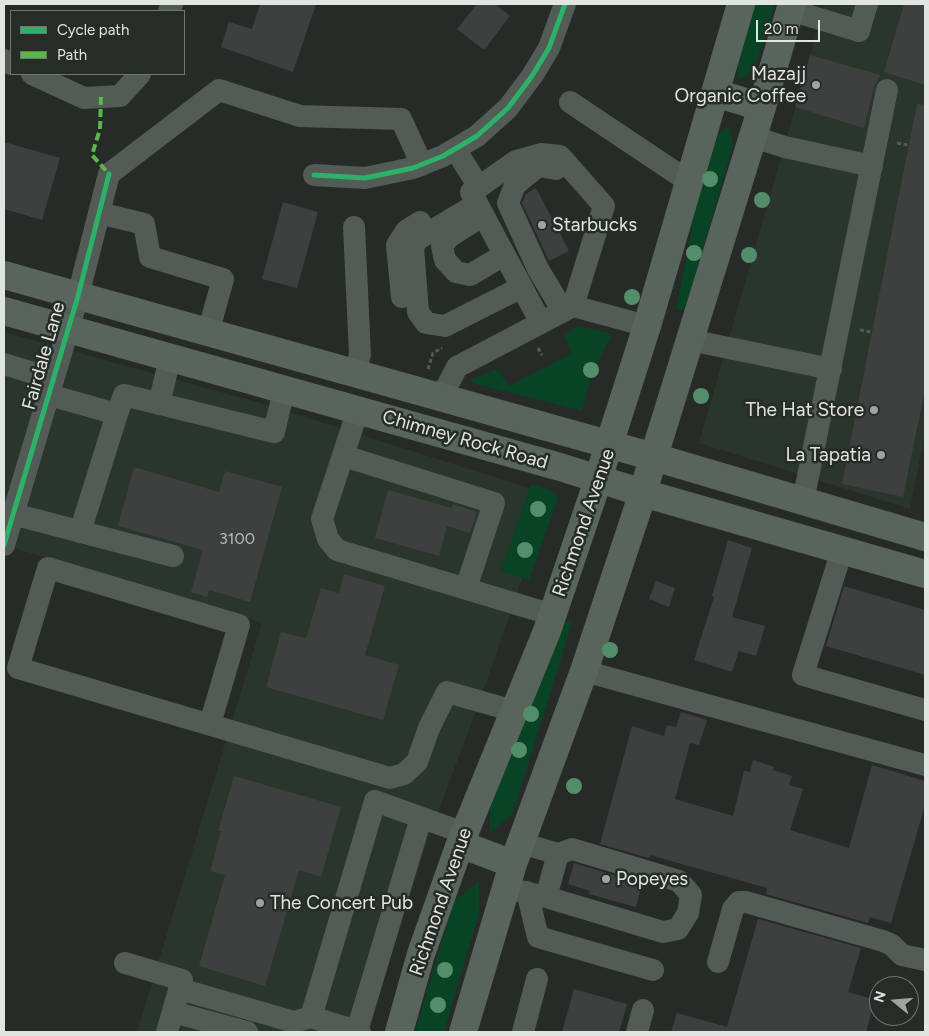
<!DOCTYPE html>
<html>
<head>
<meta charset="utf-8">
<style>
	body { margin:0 }
	#map { position:relative; width:929px; height:1036px; overflow:hidden; background:#272b28; font-family:Figtree,sans-serif }
	canvas { display:block }
	.frame { position:absolute; inset:0; border:5px solid #e0e5e2; pointer-events:none }
	.legend { position:absolute; left:10px; top:10px; width:175px; height:65px; box-sizing:border-box; background:#262c27; border:1px solid #707672; margin:0; padding:6px 9px; list-style:none; font-size:15px; color:#e0e5e2 }
	.legend li { display:flex; align-items:center; gap:10px; height:25px }
	.legend b { width:25px; border:1px solid #707672 }
	.north { position:absolute; left:869px; top:976px; width:50px; height:50px; box-sizing:border-box; background:#262c27; border:1px solid #707672; border-radius:50%; rotate:287deg; font-size:14px; font-weight:700; line-height:20px; text-align:center; color:#e0e5e2 }
	.north::after { content:''; display:block; margin:auto; width:18px; height:22px; background:#9fa4a1; clip-path:polygon(50% 0,100% 100%,50% 72%,0 100%) }
	.scale { position:absolute; left:756px; top:20px; width:64px; height:22px; box-sizing:border-box; border:2px solid #e0e5e2; border-top:0; padding-left:6px; font-size:15px; line-height:18px; white-space:nowrap; color:#e0e5e2; -webkit-text-stroke:4px #262c27; paint-order:stroke }
</style>
</head>
<body>
<div id="map">
<canvas width="929" height="1036"></canvas>
<div class="frame"></div>
<ul class="legend">
<li><b style="height:6px;background:#2db169"></b>Cycle path</li>
<li><b style="height:6px;background:#58b947"></b>Path</li>
</ul>
<div class="north">N</div>
<div class="scale">20 m</div>
</div>
<script>
const ctx = document.querySelector('canvas').getContext('2d');
ctx.lineJoin = 'round';
function fillPath(path, color) { ctx.fillStyle = color; ctx.fill(path, 'evenodd'); }
const poly = rows => new Path2D(rows.map(r => 'M' + r).join(''));
function trace(path, color, width, dash) { ctx.strokeStyle = color; ctx.lineWidth = width; ctx.lineCap = dash ? 'butt' : 'round'; ctx.setLineDash(dash || []); ctx.stroke(path); }
function drawText(font, color, halo, rows, align = 'center') {
  ctx.font = font + ' Figtree,sans-serif'; ctx.lineWidth = 5; ctx.setLineDash([]); ctx.textBaseline = 'middle'; ctx.strokeStyle = halo; ctx.fillStyle = color; for (const [text, x, y, turn = 0] of rows) {
    ctx.save(); ctx.translate(x, y); ctx.rotate((+turn || 0) * Math.PI / 180); ctx.textAlign = isNaN(turn) ? turn : align; if (halo) ctx.strokeText(text, 0, 0); ctx.fillText(text, 0, 0); ctx.restore();
  }
}
fillPath(poly([
	[825,4,925,4,925,433,910,509,699,443],
	[4,332,267,405,551,495,477,709,428,838,367,1032,137,1032,262,623,4,545]
]), '#2a352c');
fillPath(poly([
	[753,4,775,4,754,70,739,80,737,57],
	[729,126,733,145,685,311,676,309,690,241,697,192,718,135],
	[578,326,612,334,591,376,582,411,473,383,472,379,497,369,509,386,572,353,564,336],
	[531,484,549,490,558,498,529,580,501,571],
	[563,621,572,623,513,813,490,833,490,802],
	[479,881,479,913,444,1032,415,1032,454,901]
]), '#094326');
fillPath(poly([
	[260,4,316,4,293,72,221,47,229,22,252,29],
	[477,4,495,4,510,16,484,50,457,29],
	[904,4,925,4,925,85,884,72],
	[810,55,880,75,874,87,864,128,795,107],
	[917,104,925,105,925,389,903,497,842,484],
	[4,142,60,158,42,220,4,209],
	[536,188,569,251,549,261,522,203,526,194],
	[283,202,318,212,297,288,262,279],
	[134,467,219,492,225,471,282,487,250,602,209,590,207,597,191,592,203,550,118,526],
	[388,490,452,508,453,504,477,512,470,533,447,526,439,556,375,538],
	[728,540,752,548,732,617,765,626,756,656,739,651,732,672,694,660,714,597,712,596],
	[344,574,385,586,365,655,399,665,383,720,266,687,281,632,306,638,321,588,339,593],
	[656,581,675,588,669,607,649,599],
	[844,586,925,610,925,675,826,646],
	[681,712,707,720,699,745,690,743,675,799,733,816,744,771,750,772,753,760,774,767,773,770,792,776,789,785,803,789,790,830,849,848,872,765,925,781,925,805,891,923,870,917,868,923,766,894,767,888,650,855,649,858,600,844,632,726,664,736,667,725,676,727],
	[234,776,341,807,321,877,299,870,265,986,199,966,225,875,210,871,221,831,218,831],
	[574,863,642,884,636,907,589,894,590,891,568,884],
	[758,919,861,948,848,992,875,1000,866,1032,671,1032,677,1013,727,1027],
	[574,989,627,1004,619,1032,562,1032]
]), '#3e403f');
trace(poly([
	[897,143,908,145],
	[860,330,871,332],
	[538,348,542,355],
	[428,369,433,353,442,348]
]), '#555b57', 3, [4, 2.5]);
trace(poly([
	[790,10,859,31,867,4],
	[169,11,172,4],
	[4,60,11,64],
	[32,74,84,98,120,96,140,74],
	[570,102,688,181],
	[753,137,785,147,872,166],
	[455,149,479,187,516,161,541,154,560,156,604,206,573,306],
	[556,169,538,166,515,185,508,203,538,269,563,311],
	[314,175,365,178,413,168,443,156,477,136,508,108,532,76,549,48,565,4],
	[472,191,471,192,541,323],
	[477,204,418,239,413,247,418,312,426,323,445,326,522,287],
	[99,213,144,224,150,257,223,279,208,333],
	[471,223,449,237,442,246,445,260,456,272,470,275,504,255],
	[402,297,397,245,406,231,420,222],
	[690,340,831,369],
	[4,364,53,379],
	[354,374,360,355,354,227],
	[49,395,117,414,80,532],
	[441,398,457,367,573,306,647,326],
	[159,404,170,358],
	[358,410,322,519,328,539,337,550,553,615],
	[117,414,124,395,274,432,284,390],
	[344,456,494,503,466,588],
	[803,501,887,90],
	[13,514,173,556],
	[4,545,78,296,109,174,219,90,300,116,401,119,422,165],
	[842,550,803,675,925,710],
	[584,671,925,765],
	[210,724,239,625,48,568,18,668,390,778,404,774,417,762,429,728,447,692,514,711],
	[506,888,546,897,663,932,678,929,688,913,691,895,679,881,572,849,558,854,521,843],
	[527,892,538,937,653,970],
	[546,897,558,854],
	[718,962,733,909,739,902,746,902,883,941,892,945,902,955,925,960],
	[125,963,182,980,167,1032],
	[180,989,294,1022,311,1017,360,1032],
	[173,1012,247,1032],
	[311,1017,375,801,464,833],
	[357,1031,421,818],
	[523,1032,537,979],
	[637,1032,643,1010]
]), '#525b55', 22);
trace(poly([
	[715,93,762,107],
	[4,275,654,457,925,537],
	[4,311,560,467,643,493,925,574],
	[460,844,513,864],
	[399,1032,421,954,460,844,547,631,592,498,647,326,741,4],
	[463,1032,513,864,584,671,637,511,762,107,792,4]
]), '#58645c', 28);
trace(poly([
	[101,97,100,129,92,155,109,174]
]), '#58b947', 4, [8, 4]);
trace(poly([
	[314,175,365,178,413,168,443,156,477,136,508,108,532,76,549,48,565,4],
	[4,545,78,296,109,174]
]), '#2db169', 5);
ctx.fillStyle = '#548d69';
for (const [x, y] of [
	[710,179],
	[762,200],
	[694,253],
	[749,255],
	[632,297],
	[591,370],
	[701,396],
	[538,509],
	[525,550],
	[610,650],
	[531,714],
	[519,750],
	[574,786],
	[445,970],
	[438,1005]
]) { ctx.beginPath(); ctx.arc(x, y, 8, 0, 2 * Math.PI); ctx.fill(); }
for (const [x, y, r, color] of [
	[816,85,5,"#9fa4a1"],
	[542,225,5,"#9fa4a1"],
	[874,410,5,"#9fa4a1"],
	[881,455,5,"#9fa4a1"],
	[606,879,5,"#9fa4a1"],
	[260,903,5,"#9fa4a1"]
]) { const dot = new Path2D(); dot.arc(x, y, r, 0, 2 * Math.PI); ctx.fillStyle = color; ctx.fill(dot); trace(dot, '#262c27', 2); }
drawText('16px', '#b8bcb9', null, [
	["3100",237,539]
]);
drawText('19px', '#e0e5e2', '#262c27', [
	["Mazajj",806,74],
	["Organic Coffee",806,96],
	["Starbucks",552,225,"left"],
	["The Hat Store",864,410],
	["La Tapatia",871,455],
	["Popeyes",616,879,"left"],
	["The Concert Pub",270,903,"left"]
], 'right');
drawText('19px', '#e0e5e2', '#262c27', [
	["Fairdale Lane",44,356,-74],
	["Chimney Rock Road",465,440,16],
	["Richmond Avenue",584,523,-71],
	["Richmond Avenue",441,902,-71]
]);
</script>
</body>
</html>
